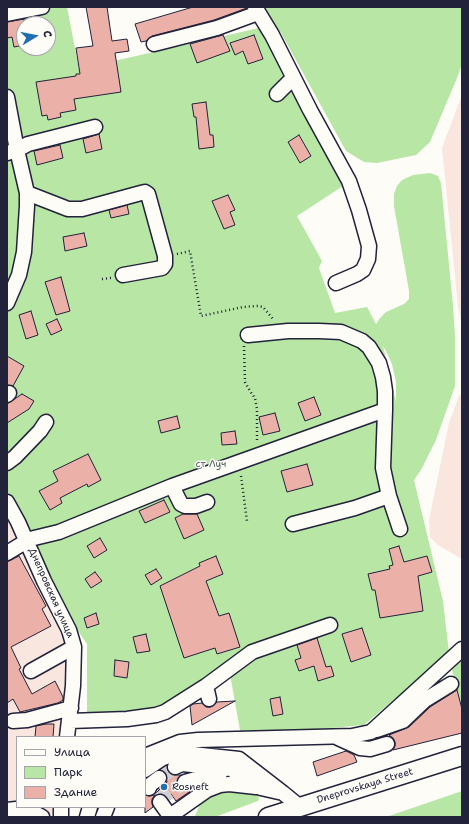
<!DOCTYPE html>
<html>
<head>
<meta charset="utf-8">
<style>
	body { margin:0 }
	#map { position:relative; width:469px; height:824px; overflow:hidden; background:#fdfcf7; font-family:"Shantell Sans",sans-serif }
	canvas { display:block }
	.frame { position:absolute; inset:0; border:8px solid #22223b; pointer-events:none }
	.legend { position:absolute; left:16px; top:736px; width:130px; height:72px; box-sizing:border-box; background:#fdfcf7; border:1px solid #a5a5ac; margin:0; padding:5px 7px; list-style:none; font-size:12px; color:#22223b }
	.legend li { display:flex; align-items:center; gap:8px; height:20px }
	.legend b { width:20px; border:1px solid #a5a5ac }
	.north { position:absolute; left:16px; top:16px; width:40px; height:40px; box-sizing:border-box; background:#fdfcf7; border:1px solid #a5a5ac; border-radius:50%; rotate:80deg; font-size:11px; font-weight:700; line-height:16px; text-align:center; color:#22223b }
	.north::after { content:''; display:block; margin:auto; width:14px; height:18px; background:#1f6fb2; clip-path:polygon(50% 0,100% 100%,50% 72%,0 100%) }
</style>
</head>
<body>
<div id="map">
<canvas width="469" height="824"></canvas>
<div class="frame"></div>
<ul class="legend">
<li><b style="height:5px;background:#fdfcf7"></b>Улица</li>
<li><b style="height:11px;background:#b7e6a5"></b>Парк</li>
<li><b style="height:11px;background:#ebb1a8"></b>Здание</li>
</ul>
<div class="north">С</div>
</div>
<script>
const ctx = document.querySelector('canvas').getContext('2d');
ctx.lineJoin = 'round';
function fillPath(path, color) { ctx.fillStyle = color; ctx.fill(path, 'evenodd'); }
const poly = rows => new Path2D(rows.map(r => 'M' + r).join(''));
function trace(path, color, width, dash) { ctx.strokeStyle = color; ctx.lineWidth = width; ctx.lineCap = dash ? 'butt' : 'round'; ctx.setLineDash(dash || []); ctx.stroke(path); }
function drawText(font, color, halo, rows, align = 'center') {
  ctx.font = font + ' "Shantell Sans",sans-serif'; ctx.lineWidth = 3; ctx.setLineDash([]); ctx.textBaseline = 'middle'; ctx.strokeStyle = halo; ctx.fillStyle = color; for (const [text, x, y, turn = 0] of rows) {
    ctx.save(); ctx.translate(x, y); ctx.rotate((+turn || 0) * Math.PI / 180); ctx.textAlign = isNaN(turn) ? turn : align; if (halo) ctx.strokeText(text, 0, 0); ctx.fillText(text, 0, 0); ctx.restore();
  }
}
fillPath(poly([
	[462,95,462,325,458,306,442,148],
	[462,393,462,559,438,545,430,537,429,520,449,423,459,396],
	[7,511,70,647,73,737,17,737,17,807,65,807,64,817,7,817]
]), '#f8e6df');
fillPath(poly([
	[7,7,67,7,79,69,259,28,343,186,297,216,322,261,319,268,335,313,367,307,376,324,380,318,386,312,404,304,409,299,409,291,394,206,394,194,397,186,402,180,413,175,430,173,438,176,441,183,453,306,455,336,455,386,436,440,421,470,414,480,443,601,449,653,364,725,241,736,230,674,167,714,87,724,87,644,72,622,7,500],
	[24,24,48,24,48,48,24,48],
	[383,346,386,351,392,364,396,382,396,402],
	[263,7,462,7,462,64,457,78,430,142,416,155,377,163,364,162,346,151,281,33],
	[462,660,462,709,452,670],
	[234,790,254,794,257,795,259,798,258,801,215,817,193,817,195,816,201,802,210,796,223,791],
	[462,791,462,817,386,817]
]), '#b7e6a5');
const building = poly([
	[86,7,107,7,112,41,127,39,129,51,115,53,121,92,74,99,76,110,60,113,61,117,48,120,47,115,42,116,36,82,76,76,76,74,80,74,76,48,93,46,86,7],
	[193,7,247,7,247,8,214,20,152,36,146,41,141,42,135,24,193,7],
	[24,19,24,45,14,47,12,37,7,38,7,22,24,19],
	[223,35,230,51,197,63,190,44,223,35],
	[254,35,263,59,248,64,243,51,235,55,230,43,254,35],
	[206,102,210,135,213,135,214,147,199,149,196,117,194,117,192,104,206,102],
	[99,134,102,149,86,153,83,139,99,134],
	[299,135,311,156,300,163,288,142,299,135],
	[60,145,63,158,37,165,34,151,60,145],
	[228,195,235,210,230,212,235,225,224,229,212,201,228,195],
	[127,205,129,214,111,218,109,210,127,205],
	[84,233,87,246,65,251,63,237,84,233],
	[61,277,70,311,56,315,45,282,61,277],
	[31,311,38,335,26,339,19,315,31,311],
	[57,319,62,330,51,335,46,324,57,319],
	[7,356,24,366,13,386,7,385,7,356],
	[22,394,34,401,29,409,7,423,7,404,22,394],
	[314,397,321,415,305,421,298,403,314,397],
	[275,413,280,431,263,435,259,417,275,413],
	[177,416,180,428,161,433,158,421,177,416],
	[235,431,237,444,222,445,221,433,235,431],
	[88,454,101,480,88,487,87,484,60,498,62,503,50,510,39,491,58,481,53,471,88,454],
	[307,464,313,485,287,492,281,471,307,464],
	[164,500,170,512,145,523,139,511,164,500],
	[183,514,197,514,204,530,184,539,175,518,183,514],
	[100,538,107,550,94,558,87,546,100,538],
	[399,546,404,562,427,556,432,572,418,576,423,611,380,618,375,590,372,590,368,574,390,569,389,566,393,565,389,549,399,546],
	[19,556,46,606,42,609,51,626,11,647,21,668,19,669,32,694,55,681,63,697,63,700,58,703,20,712,13,699,7,703,7,562,19,556],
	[216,556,223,574,206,581,219,616,229,613,240,647,217,654,215,648,184,658,160,586,200,566,199,563,216,556],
	[156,569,162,578,151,585,145,575,156,569],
	[95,572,102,581,91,588,85,579,95,572],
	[96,613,99,624,87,628,84,618,96,613],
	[362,628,371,655,351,662,342,634,362,628],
	[146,634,150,651,137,653,133,637,146,634],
	[317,638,326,667,331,666,334,676,318,681,314,666,299,671,295,660,301,658,297,645,317,638],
	[115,660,129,662,127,678,114,676,115,660],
	[457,690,462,709,462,733,393,750,395,746,395,742,393,738,389,735,409,727,430,707,457,690],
	[280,697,283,714,273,716,270,699,280,697],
	[235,701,192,725,190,706,193,704,202,703,206,707,211,707,214,705,217,702,235,701],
	[46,724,54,724,53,737,35,737,36,726,46,724],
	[346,751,354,755,357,762,317,776,313,762,346,751],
	[167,766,167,771,170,774,174,775,181,775,177,780,179,788,183,790,191,789,192,790,176,801,171,794,167,797,163,794,155,795,152,799,152,803,153,807,145,813,145,795,150,796,154,795,167,782,167,777,166,773,161,770,167,766]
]);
fillPath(building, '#ebb1a8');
trace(building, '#22223b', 1);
trace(poly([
	[159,778,175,767],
	[158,800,185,782]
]), '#d1d0d1', 14, [14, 7]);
const minor = poly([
	[255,7,272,35,310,110,349,181,359,210,369,246,368,259,363,270,357,274,336,283],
	[7,14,42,7],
	[154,44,217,28,258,13],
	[277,94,293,78],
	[7,97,17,150,27,193,27,206,24,252,19,275,7,303],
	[7,153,17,150,28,144,95,127],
	[27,193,68,209,82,209,141,193,145,192,148,194,165,256,165,264,162,268,123,275],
	[7,395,9,393],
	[385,410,383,468,389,496,400,529],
	[7,463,15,457,40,431,46,422],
	[172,486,181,504,185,506,196,506,207,502],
	[7,502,18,522,44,581,69,630,74,647,73,686,67,737],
	[293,524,355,508,389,496],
	[7,553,30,539,59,532,172,486,385,410,385,391,383,377,379,363,369,347,362,341,341,332,319,331,288,331,248,335],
	[31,671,74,647],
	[206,686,209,699],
	[13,721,27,720,71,708],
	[70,721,127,719,156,715,165,712,206,686,252,652,330,625],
	[377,730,403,721,425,700,451,684],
	[338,738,360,748,370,749,387,744],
	[145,756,180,742,198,740,352,736,371,732,462,649],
	[175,767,182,764,231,769,261,788,283,793,300,807],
	[145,770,163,758,175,754,183,753,239,759,283,793],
	[185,782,221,772],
	[149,788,150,785,159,778],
	[160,802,170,816,169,817],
	[61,807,61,817],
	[7,810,16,809,31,811,42,817],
	[170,816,207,790,220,785,229,784,256,787],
	[87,817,90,807],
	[103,817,107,807]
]);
const major = poly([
	[268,817,462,756]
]);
trace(minor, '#22223b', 17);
trace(major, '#22223b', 21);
trace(poly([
	[177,254,190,251,201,316,243,307,258,306,263,307,273,319],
	[102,279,111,278],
	[244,346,245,382,250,391,255,398,257,409,257,442],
	[241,476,247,521]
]), '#22223b', 2.5, [1, 3]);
trace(minor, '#fdfcf7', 14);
trace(major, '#fdfcf7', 18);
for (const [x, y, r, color] of [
	[164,787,4,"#1f6fb2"]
]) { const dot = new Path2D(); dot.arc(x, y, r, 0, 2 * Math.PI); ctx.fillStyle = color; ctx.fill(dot); trace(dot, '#fdfcf7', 1.5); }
drawText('10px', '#4f5d5b', '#fdfcf7', [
	["ст Луч",211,464]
]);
drawText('10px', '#22223b', '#fdfcf7', [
	["Днепровская улица",51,593,66],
	["Dneprovskaya Street",365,786,-17]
]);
drawText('10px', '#22223b', '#fdfcf7', [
	["Rosneft",172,787]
], 'left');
</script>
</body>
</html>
